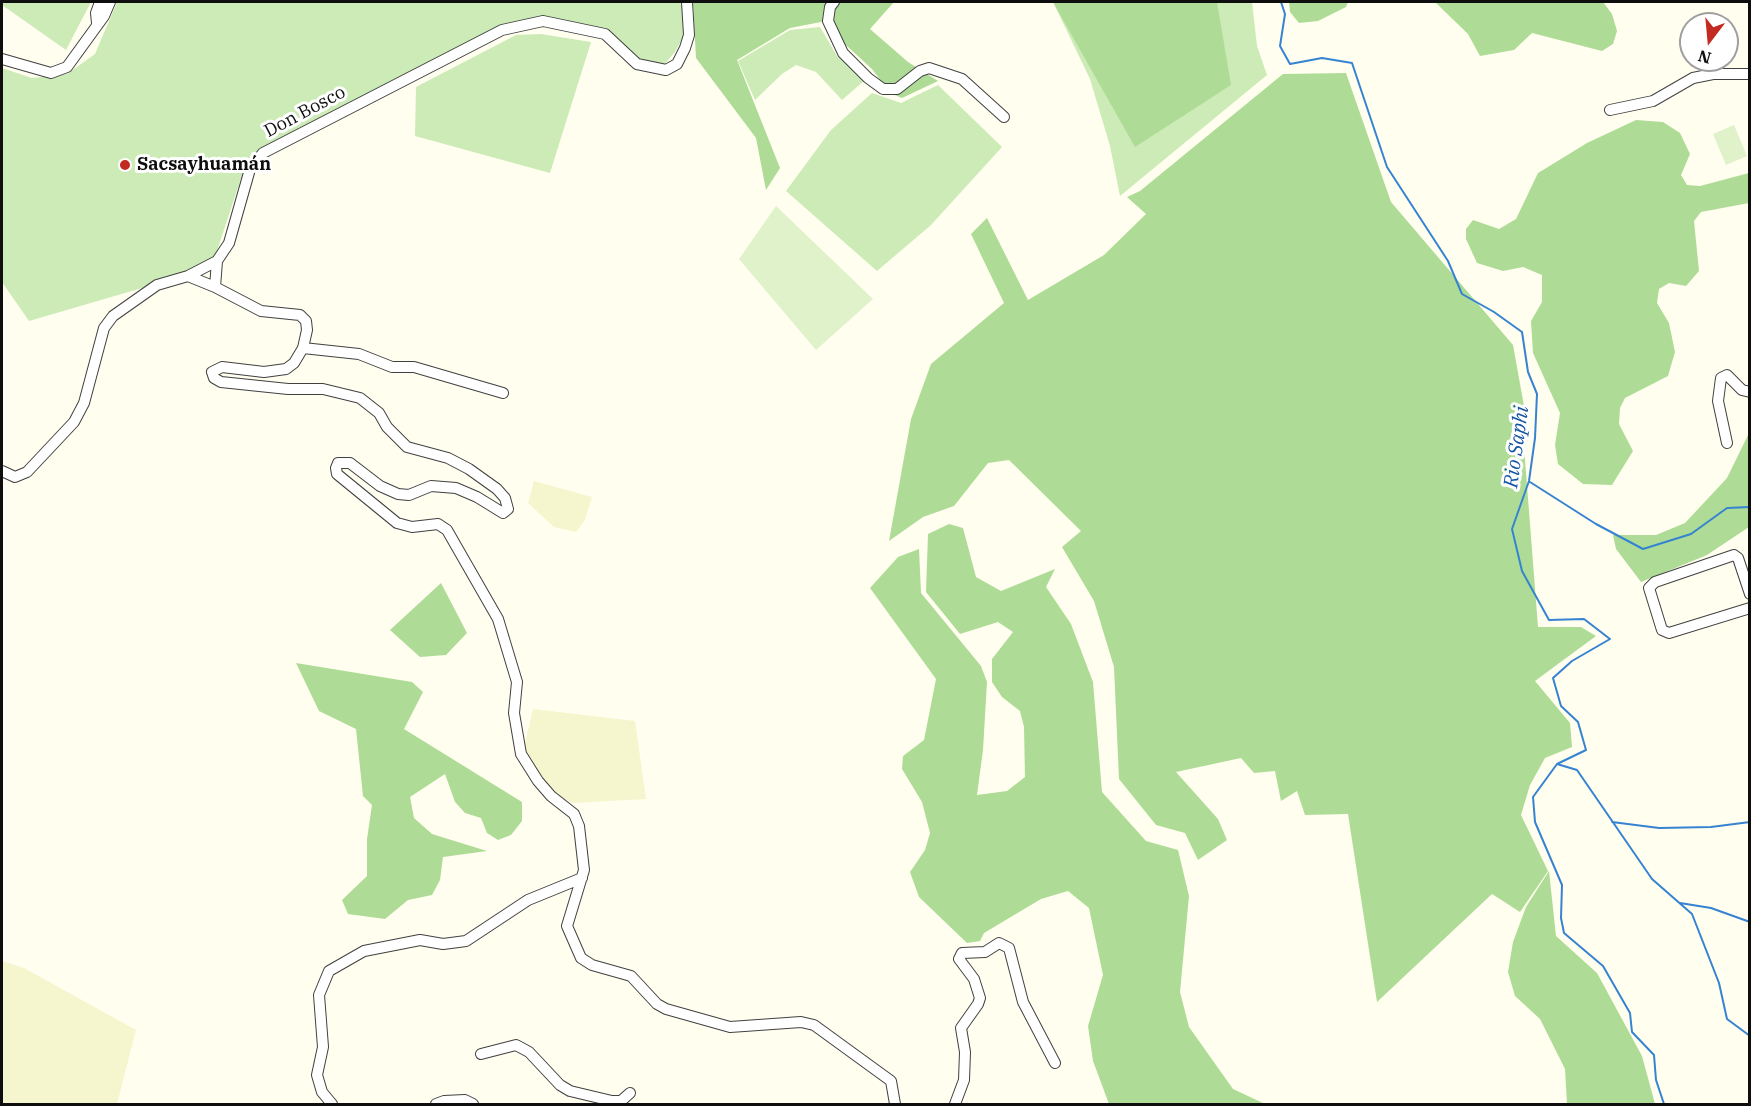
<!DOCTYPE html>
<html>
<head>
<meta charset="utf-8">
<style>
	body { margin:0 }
	#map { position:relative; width:1751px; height:1106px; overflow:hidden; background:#fffeef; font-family:"IBM Plex Serif",serif }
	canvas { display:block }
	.frame { position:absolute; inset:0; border:3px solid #0e0e0e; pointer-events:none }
	.north { position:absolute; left:1679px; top:12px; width:60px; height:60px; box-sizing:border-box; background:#fff; border:2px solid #9f9f9f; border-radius:50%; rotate:196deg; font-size:16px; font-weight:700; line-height:24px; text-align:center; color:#0e0e0e }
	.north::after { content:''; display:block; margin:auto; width:21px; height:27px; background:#c32b21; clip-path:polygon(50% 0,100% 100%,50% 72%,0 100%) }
</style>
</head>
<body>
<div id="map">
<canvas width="1751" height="1106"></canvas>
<div class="frame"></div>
<div class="north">N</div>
</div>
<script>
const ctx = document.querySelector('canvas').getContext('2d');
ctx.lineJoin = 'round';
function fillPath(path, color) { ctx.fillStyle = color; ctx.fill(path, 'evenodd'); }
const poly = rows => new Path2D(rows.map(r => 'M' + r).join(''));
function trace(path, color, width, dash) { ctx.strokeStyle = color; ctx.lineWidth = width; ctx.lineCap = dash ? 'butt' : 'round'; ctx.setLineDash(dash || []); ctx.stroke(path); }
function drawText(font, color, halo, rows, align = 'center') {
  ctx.font = font + ' "IBM Plex Serif",serif'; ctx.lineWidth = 6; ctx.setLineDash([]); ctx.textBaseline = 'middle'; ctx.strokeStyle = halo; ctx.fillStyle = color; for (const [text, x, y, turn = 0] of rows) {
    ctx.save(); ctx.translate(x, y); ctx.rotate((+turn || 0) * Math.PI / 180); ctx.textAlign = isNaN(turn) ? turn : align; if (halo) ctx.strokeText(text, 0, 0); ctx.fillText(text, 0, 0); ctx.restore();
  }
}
fillPath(poly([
	[534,481,592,497,585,520,576,532,554,527,528,503],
	[533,709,635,721,646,799,573,803,558,796,540,776,524,748],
	[2,961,24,968,136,1030,117,1104,2,1104]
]), '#f5f6ce');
fillPath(poly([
	[2,2,91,2,66,50,2,5],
	[117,2,681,2,685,34,675,52,662,67,624,53,591,30,543,20,502,29,253,154,242,175,215,257,190,274,29,321,2,282,2,68,32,78,67,74,95,54],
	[1053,2,1252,2,1257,46,1267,75,1120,196,1110,146,1090,79],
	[820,27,837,56,865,80,842,100,816,72,796,65,782,74,755,100,738,61,790,30],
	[541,34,591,42,550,173,415,136,416,87,516,35],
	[938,85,1002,147,931,225,877,271,786,191,831,130,872,93,901,103]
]), '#ccebb7');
fillPath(poly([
	[693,2,894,2,870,29,908,62,938,81,902,98,890,93,872,69,847,46,835,41,826,21,790,28,737,60,780,168,766,190,756,138,696,58],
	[1053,2,1217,2,1231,85,1135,147],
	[1289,2,1348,2,1346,7,1318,21,1299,23,1290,12],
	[1435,2,1603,2,1612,14,1617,31,1613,44,1602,51,1532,33,1514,50,1480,56,1468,34],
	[1346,73,1391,202,1513,345,1524,406,1523,434,1538,627,1581,627,1596,636,1535,681,1570,723,1572,747,1545,758,1530,785,1521,815,1548,871,1520,912,1492,894,1377,1002,1348,814,1305,815,1297,791,1281,801,1275,771,1254,773,1241,758,1176,772,1218,819,1227,840,1198,860,1185,833,1156,825,1119,779,1114,667,1094,601,1062,547,1081,531,1009,460,988,463,954,506,923,517,889,541,911,419,931,364,1004,303,971,234,987,218,1028,300,1104,255,1146,214,1127,197,1140,191,1283,74],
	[1636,120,1663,122,1680,133,1690,154,1681,175,1687,185,1700,186,1749,173,1749,203,1701,212,1694,221,1699,271,1686,286,1669,283,1659,289,1657,303,1669,323,1675,352,1668,376,1625,398,1620,408,1619,424,1633,451,1612,485,1583,484,1558,464,1555,445,1560,413,1533,353,1531,321,1542,302,1542,275,1523,267,1503,271,1477,263,1466,239,1466,229,1473,220,1499,229,1516,219,1538,173,1587,143],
	[1749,433,1749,527,1707,555,1641,582,1616,549,1613,535,1656,535,1685,523,1727,478],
	[949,524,963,528,976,577,1001,591,1055,569,1046,587,1071,624,1093,682,1102,792,1146,841,1178,850,1189,896,1180,992,1189,1027,1233,1089,1265,1104,1109,1104,1093,1061,1088,1026,1103,975,1089,908,1068,891,1041,899,984,933,980,941,967,943,919,897,910,872,925,850,930,833,922,802,902,769,903,756,924,740,936,679,870,588,898,557,919,549,921,593,981,666,987,682,983,750,977,795,1007,791,1025,777,1024,727,1020,711,1002,697,992,682,992,659,1013,632,998,622,960,634,926,592,928,534],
	[441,583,467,633,446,655,420,657,390,630],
	[296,663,412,682,423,692,404,729,522,802,522,821,511,835,498,840,487,833,481,818,465,813,455,802,445,774,410,797,414,818,432,834,487,851,443,857,440,880,432,895,408,900,385,919,348,914,342,900,367,876,367,839,372,805,363,796,356,729,319,711],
	[1549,871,1556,936,1597,973,1642,1056,1655,1104,1567,1104,1565,1069,1540,1019,1515,996,1508,972,1513,942,1526,907]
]), '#aedc96');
fillPath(poly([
	[1734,125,1747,156,1726,165,1713,134],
	[776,206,873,299,816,350,739,259]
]), '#dff2c9');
trace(poly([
	[1281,2,1285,14,1280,46,1290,64,1322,58,1352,63,1387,167,1448,261,1462,294,1494,312,1522,332,1528,372,1537,394,1535,438,1529,481,1512,529,1522,571,1549,620,1584,619,1610,639,1572,661,1553,678,1561,706,1578,722,1586,750,1557,764,1533,797,1535,822,1562,885,1561,918,1564,933,1603,966,1630,1013,1632,1032,1654,1055,1656,1080,1664,1104],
	[1530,482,1596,524,1643,549,1691,534,1727,508,1750,507],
	[1557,764,1577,770,1652,879,1692,914,1719,983,1727,1019,1750,1036],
	[1612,822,1659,828,1711,827,1750,822],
	[1680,903,1711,908,1750,922]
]), '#3683d2', 2);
const minor = poly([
	[834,2,830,7,828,21,843,53,868,78,883,89,897,89,920,71,929,68,962,79,1004,117],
	[97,23,96,13,100,2],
	[2,59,51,73,67,67,104,16,110,2],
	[1610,110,1653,101,1693,78,1713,74,1750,74],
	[217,261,215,287,261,311,300,315,306,321,307,330,303,348,294,363,286,369,264,372,222,367,212,372,214,378,221,382,288,389,323,389,360,398,379,413,387,427,407,447,448,458,469,469,497,489,505,498,508,509,503,513,477,497,456,488,431,486,409,495,398,494,380,486,350,463,338,463,336,468,337,474,397,523,412,527,438,524,447,530,498,619,517,682,514,713,521,754,538,781,551,796,574,814,579,826,584,870,567,926,581,958,592,965,631,976,657,1004,666,1009,730,1027,801,1022,814,1025,891,1081,895,1104],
	[188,276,215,287],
	[303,348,359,354,392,367,414,367,503,393],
	[1727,443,1718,401,1721,378,1727,375,1742,390,1750,392],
	[2,471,15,477,27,472,74,422,84,403,104,328,113,316,157,285,188,276,217,261,229,243,250,169,263,153,502,30,543,21,605,34,637,64,666,70,677,64,685,48,689,35,687,2],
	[1750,594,1738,558,1734,555,1655,582,1649,588,1662,630,1669,633,1750,608],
	[481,1054,516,1045,529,1052,560,1085,570,1091,612,1101,621,1101,630,1093],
	[332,1104,322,1092,317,1075,323,1047,319,995,329,971,364,951,420,940,443,944,466,941,528,900,582,878],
	[436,1104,444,1101,465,1100,473,1104],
	[955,1104,964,1080,965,1052,961,1028,978,1004,980,998,974,979,959,959,962,953,985,952,999,943,1009,948,1023,1002,1055,1063]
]);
trace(minor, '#414141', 12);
trace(minor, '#fff', 10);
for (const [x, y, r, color] of [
	[125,165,6,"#c32b21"]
]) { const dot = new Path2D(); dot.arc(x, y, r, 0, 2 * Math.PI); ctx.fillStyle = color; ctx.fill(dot); trace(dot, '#fff', 2); }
drawText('18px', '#0e0e0e', '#fff', [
	["Don Bosco",305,112,-28]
]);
drawText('bold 18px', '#0e0e0e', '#fff', [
	["Sacsayhuamán",137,165]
], 'left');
drawText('italic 20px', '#1355a4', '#fff', [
	["Rio Saphi",1517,447,-82]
]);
</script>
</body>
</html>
